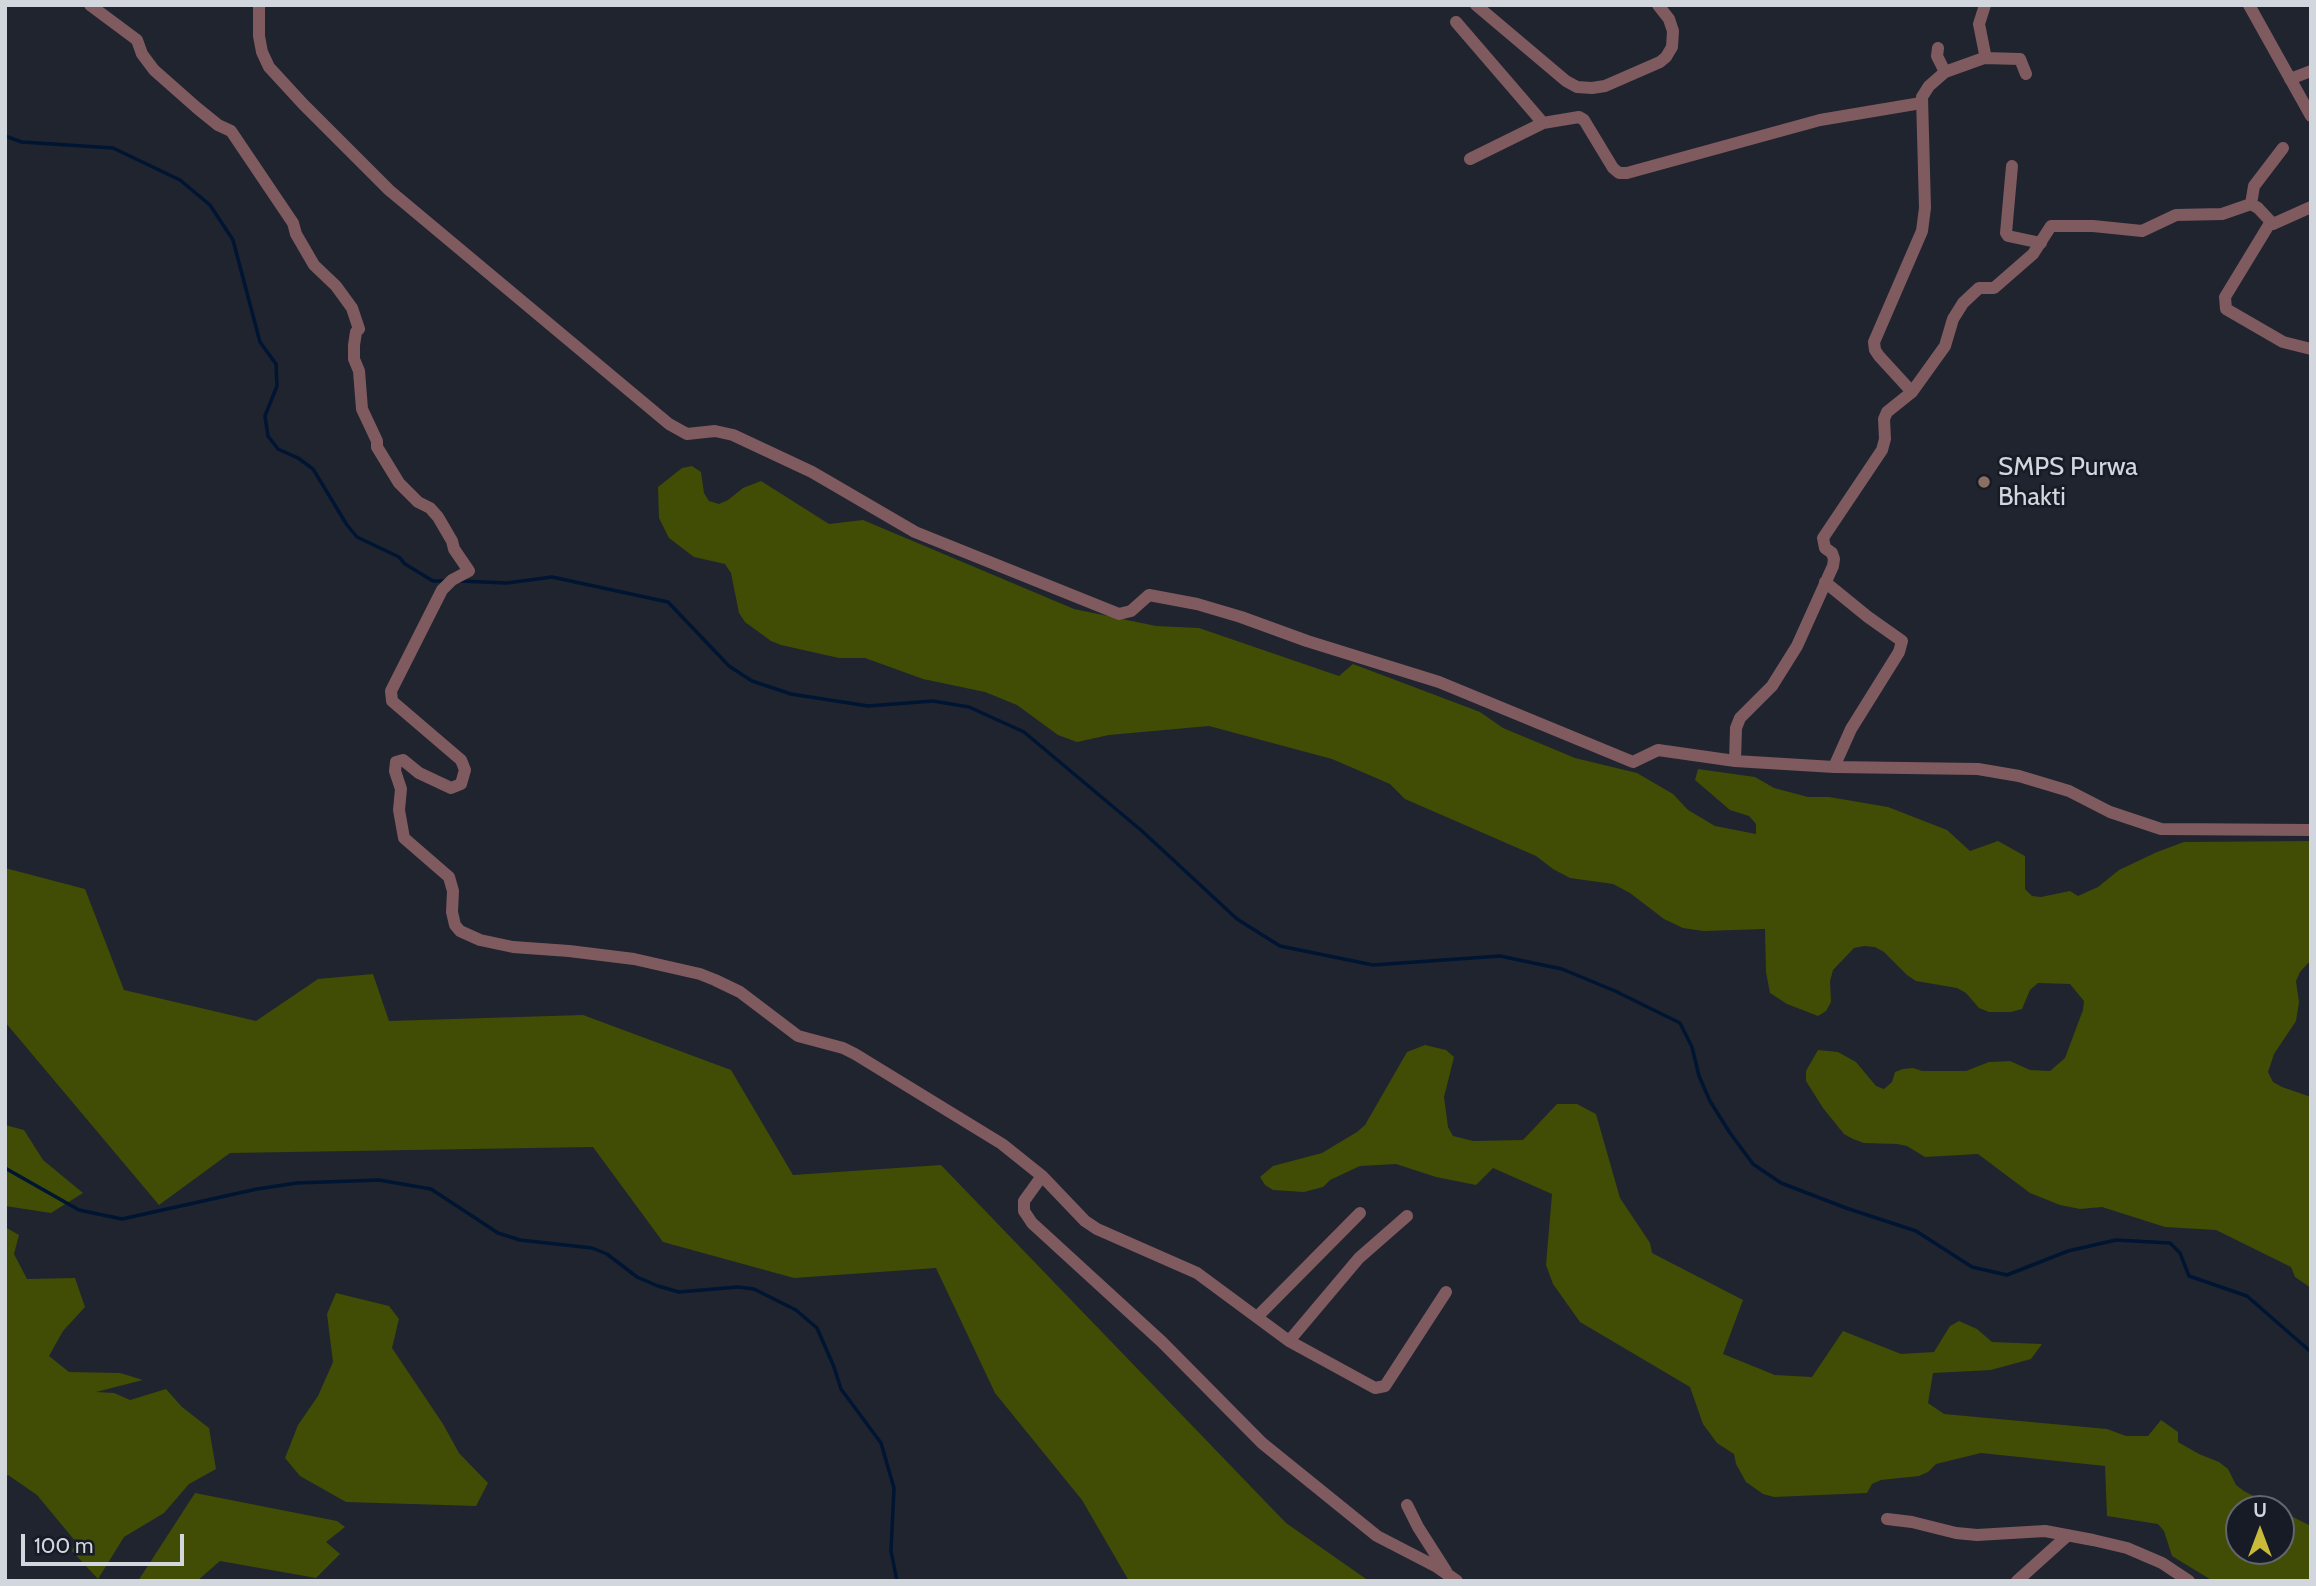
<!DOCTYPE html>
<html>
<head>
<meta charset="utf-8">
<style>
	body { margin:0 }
	#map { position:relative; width:2316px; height:1586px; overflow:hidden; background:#1f242f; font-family:Cabin,sans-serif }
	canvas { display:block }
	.frame { position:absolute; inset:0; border:7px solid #d2d6dd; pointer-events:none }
	.north { position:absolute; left:2225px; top:1495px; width:70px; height:70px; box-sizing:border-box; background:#161b25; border:2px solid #61666f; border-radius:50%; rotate:0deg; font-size:19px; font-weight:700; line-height:28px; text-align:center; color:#d2d6dd }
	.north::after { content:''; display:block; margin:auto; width:24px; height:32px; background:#caba39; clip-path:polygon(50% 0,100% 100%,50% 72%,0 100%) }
	.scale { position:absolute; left:21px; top:1534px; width:163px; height:32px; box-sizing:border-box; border:4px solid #d2d6dd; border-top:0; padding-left:9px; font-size:21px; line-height:24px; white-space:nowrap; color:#d2d6dd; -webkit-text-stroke:5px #161b25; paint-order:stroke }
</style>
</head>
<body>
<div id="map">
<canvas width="2316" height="1586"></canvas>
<div class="frame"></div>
<div class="north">U</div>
<div class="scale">100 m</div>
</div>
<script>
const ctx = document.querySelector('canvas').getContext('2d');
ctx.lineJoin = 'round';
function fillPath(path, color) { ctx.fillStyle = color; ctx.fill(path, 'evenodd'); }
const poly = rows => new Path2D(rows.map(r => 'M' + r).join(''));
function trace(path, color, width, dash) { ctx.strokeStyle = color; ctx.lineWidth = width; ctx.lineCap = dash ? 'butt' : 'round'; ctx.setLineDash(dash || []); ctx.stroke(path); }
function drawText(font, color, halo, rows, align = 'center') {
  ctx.font = font + ' Cabin,sans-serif'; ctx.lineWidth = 5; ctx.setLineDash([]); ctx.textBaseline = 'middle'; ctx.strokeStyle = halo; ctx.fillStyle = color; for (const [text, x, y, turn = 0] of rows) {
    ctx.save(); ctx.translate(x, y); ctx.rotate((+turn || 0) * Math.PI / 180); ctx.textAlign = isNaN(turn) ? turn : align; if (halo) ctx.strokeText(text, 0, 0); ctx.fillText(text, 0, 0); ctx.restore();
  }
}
fillPath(poly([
	[692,466,701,472,704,493,709,501,719,504,728,500,743,488,761,481,829,524,863,520,1074,609,1156,626,1199,628,1339,676,1353,664,1480,712,1503,728,1575,758,1637,773,1673,794,1688,810,1715,826,1756,834,1756,824,1749,816,1730,810,1695,780,1698,769,1755,777,1774,788,1808,797,1829,797,1888,807,1947,830,1970,851,1998,841,2025,856,2025,889,2032,896,2041,897,2070,891,2078,896,2098,887,2119,870,2157,852,2184,842,2311,841,2311,960,2300,972,2296,981,2299,1002,2296,1021,2274,1054,2268,1072,2273,1082,2282,1087,2311,1097,2311,1288,2295,1277,2291,1267,2216,1230,2165,1227,2102,1207,2080,1209,2060,1205,2030,1193,1978,1154,1925,1157,1907,1146,1897,1144,1864,1143,1853,1139,1844,1134,1823,1108,1806,1081,1806,1071,1818,1050,1838,1052,1856,1062,1876,1086,1884,1089,1892,1082,1895,1072,1903,1069,1913,1068,1922,1071,1966,1071,1989,1062,2010,1061,2030,1070,2050,1071,2065,1058,2083,1010,2084,1001,2070,984,2038,983,2030,990,2022,1009,2011,1012,1989,1012,1979,1008,1966,993,1957,988,1916,981,1907,975,1884,952,1875,947,1864,946,1854,948,1833,970,1830,981,1831,1002,1826,1011,1818,1016,1787,1004,1770,993,1766,972,1765,929,1703,931,1683,928,1664,919,1630,893,1613,884,1570,878,1553,869,1536,856,1405,799,1390,784,1332,759,1209,726,1109,735,1077,742,1058,735,1017,705,985,692,923,679,865,658,839,658,781,645,771,641,745,622,739,613,731,573,725,564,694,557,669,538,659,518,658,487,682,468],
	[5,868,85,889,124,990,256,1021,318,979,373,974,389,1021,583,1015,731,1070,793,1175,941,1165,1286,1523,1369,1581,1129,1581,1082,1500,995,1393,936,1268,794,1278,663,1242,593,1147,230,1153,159,1205,5,1022],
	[1425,1045,1446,1050,1454,1057,1444,1097,1448,1127,1453,1136,1473,1141,1523,1140,1557,1104,1577,1104,1596,1114,1620,1198,1650,1243,1652,1253,1743,1300,1723,1354,1775,1375,1812,1377,1843,1331,1901,1354,1934,1352,1950,1326,1959,1321,1977,1329,1992,1342,2042,1344,2031,1359,1991,1370,1933,1373,1928,1403,1944,1414,2107,1429,2126,1436,2148,1436,2161,1420,2178,1432,2178,1442,2199,1454,2219,1462,2228,1469,2236,1485,2244,1491,2278,1509,2239,1509,2239,1551,2281,1551,2281,1511,2311,1526,2311,1581,2213,1581,2172,1556,2164,1531,2158,1524,2107,1516,2105,1466,1981,1453,1936,1464,1928,1472,1919,1476,1881,1480,1872,1484,1867,1493,1774,1497,1763,1494,1746,1482,1736,1464,1734,1454,1717,1443,1703,1424,1690,1387,1580,1322,1553,1284,1546,1265,1552,1194,1493,1168,1476,1185,1436,1177,1396,1164,1360,1166,1330,1180,1323,1187,1304,1192,1273,1190,1265,1185,1260,1177,1273,1166,1322,1153,1357,1132,1365,1125,1407,1052],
	[5,1125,24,1130,43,1160,83,1193,51,1213,5,1206],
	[5,1227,19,1235,14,1254,27,1279,75,1278,85,1307,63,1331,49,1356,69,1372,120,1373,143,1380,96,1392,114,1393,130,1400,166,1389,182,1407,209,1428,216,1469,189,1484,164,1513,124,1537,98,1579,72,1551,76,1542,37,1495,8,1475,5,1477],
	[336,1293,389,1306,399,1319,392,1348,443,1424,459,1453,488,1483,476,1506,346,1502,300,1476,285,1458,298,1425,318,1396,333,1362,327,1314],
	[195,1493,337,1521,345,1527,326,1542,340,1554,316,1578,220,1561,197,1581,138,1581]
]), '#414c05');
trace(poly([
	[5,136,22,142,113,148,180,180,210,205,233,240,260,342,276,364,277,386,265,416,268,436,278,449,298,458,313,469,347,525,357,537,399,557,405,564,433,581,446,581],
	[460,581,507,583,552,577,668,602,729,666,752,681,791,694,868,706,933,701,969,707,1024,732,1142,831,1237,919,1280,946,1373,965,1500,956,1562,969,1615,991,1680,1023,1692,1047,1699,1076,1710,1101,1730,1133,1753,1164,1781,1183,1846,1208,1916,1231,1972,1267,2007,1275,2068,1251,2116,1240,2170,1243,2180,1253,2189,1276,2247,1296,2311,1352],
	[5,1168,79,1210,122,1219,257,1189,297,1183,379,1180,431,1189,498,1233,520,1240,592,1248,607,1254,637,1277,658,1286,679,1292,738,1287,754,1289,796,1310,817,1328,834,1367,841,1389,881,1443,894,1488,891,1551,897,1581]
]), '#001532', 3.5);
trace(poly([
	[90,5,137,40,142,54,154,70,197,108,218,125,231,131,293,223,296,234,314,265,336,286,352,308,359,329,356,332,354,345,354,359,359,371,362,409,377,441,377,447,399,483,418,502,430,508,438,517,452,541,454,549,469,571,452,580,442,590,391,691,392,701,461,760,465,770,461,784,451,788,419,773,403,760,396,762,395,771,401,789,399,810,404,838,449,877,453,891,452,912,455,925,460,931,480,940,513,947,569,951,634,959,700,974,715,980,740,992,798,1036,843,1048,855,1054,1002,1144,1042,1176,1024,1201,1024,1211,1032,1223,1162,1342,1262,1443,1377,1536,1437,1567,1457,1581],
	[259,5,259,36,262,52,269,67,303,104,389,190,669,424,687,434,715,431,733,435,812,472,915,532,1119,614,1131,611,1149,595,1197,604,1241,617,1307,641,1439,682,1633,762,1658,750,1735,761,1834,767,1978,769,2019,776,2069,791,2110,812,2161,829,2311,830],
	[1476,5,1566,81,1577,87,1592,88,1605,86,1660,62,1666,57,1672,47,1673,31,1669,19,1658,5],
	[2249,5,2311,116],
	[1456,22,1543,123,1470,159],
	[1938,48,1937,56,1945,72],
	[1984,58,2020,59,2026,74],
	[2290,79,2311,71],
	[1543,123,1579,117,1584,120,1613,168,1619,173,1627,173,1820,120,1921,103],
	[2012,166,2006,233,2008,236,2041,243],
	[2251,204,2254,186,2283,148],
	[2270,223,2225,297,2226,309,2283,342,2311,349],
	[1912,392,1879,356,1875,350,1874,342,1922,231,1925,208,1922,97,1929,86,1945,72,1984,58,1985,54,1979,24,1985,5],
	[1825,582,1868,617,1902,641,1899,652,1851,729,1834,767],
	[1735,761,1736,728,1740,718,1772,686,1797,646,1833,566,1834,559,1832,553,1825,548,1823,538,1882,450,1885,439,1884,419,1887,412,1912,392,1945,346,1953,319,1963,303,1979,288,1994,288,2033,254,2051,226,2093,226,2142,231,2176,215,2222,214,2251,204,2258,208,2273,224,2311,207],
	[1042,1176,1085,1221,1097,1229,1197,1273,1289,1341,1375,1388,1385,1386,1446,1292],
	[1258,1316,1360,1213],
	[1289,1341,1359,1258,1407,1216],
	[1407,1505,1418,1527,1446,1571],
	[1887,1519,1912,1522,1956,1533,1977,1535,2045,1531,2093,1540,2127,1548,2162,1563,2189,1581],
	[2017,1581,2067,1536]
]), '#7f5a5f', 12);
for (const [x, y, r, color] of [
	[1984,482,7,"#8d6e63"]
]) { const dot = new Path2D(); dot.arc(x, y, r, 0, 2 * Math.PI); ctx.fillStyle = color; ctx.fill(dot); trace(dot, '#161b25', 2.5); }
drawText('26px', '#d2d6dd', '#161b25', [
	["SMPS Purwa",1998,467],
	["Bhakti",1998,497]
], 'left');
</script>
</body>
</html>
